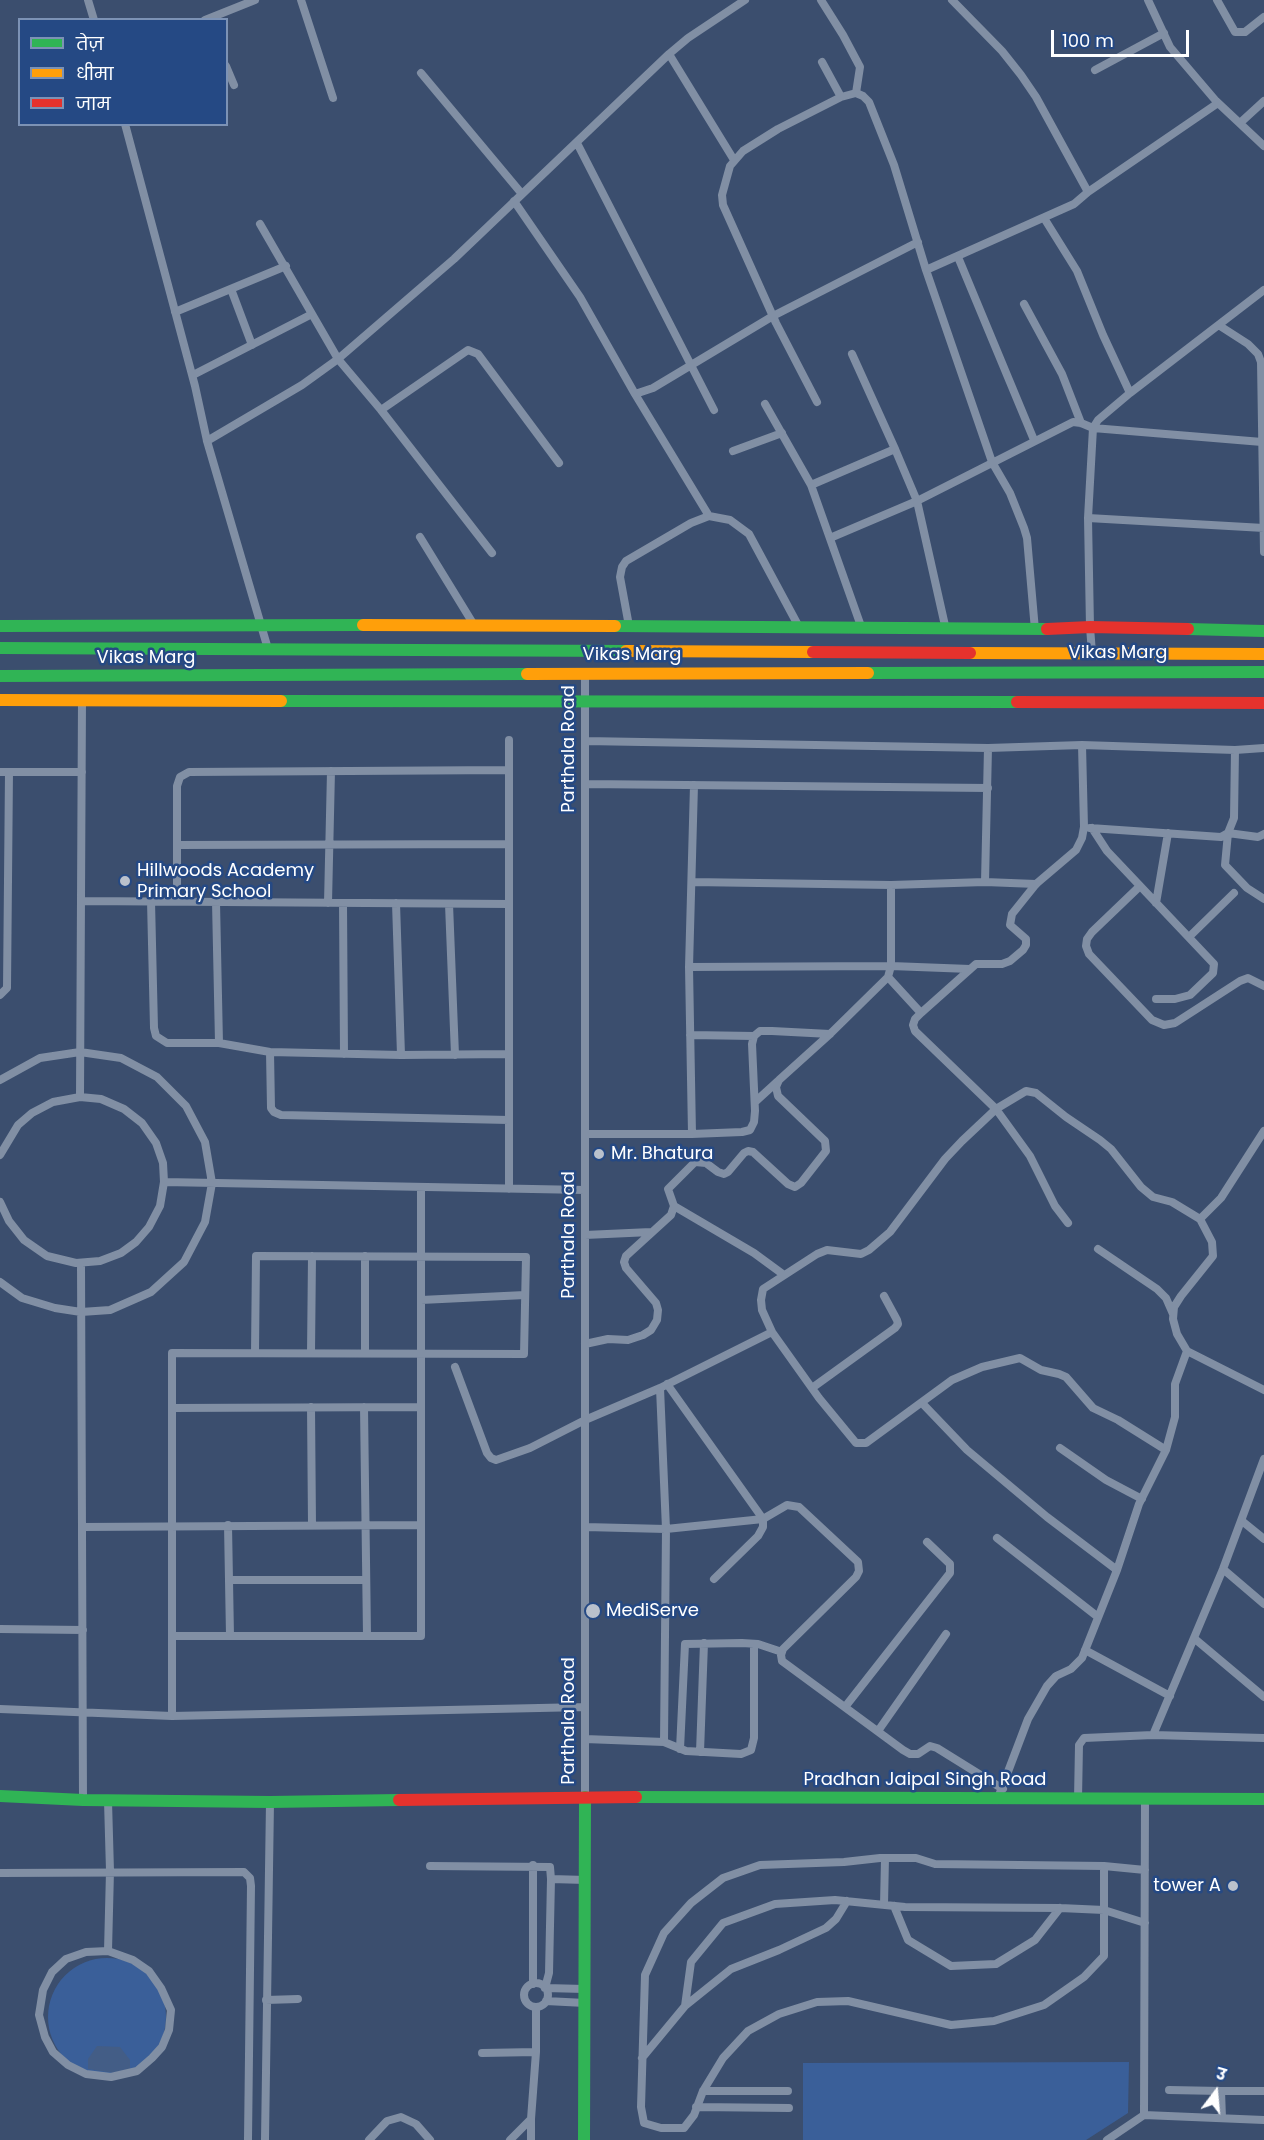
<!DOCTYPE html>
<html>
<head>
<meta charset="utf-8">
<style>
	body { margin:0 }
	#map { position:relative; width:1264px; height:2140px; overflow:hidden; background:#3b4e6e; font-family:Poppins,"Noto Sans Devanagari",sans-serif }
	canvas { display:block }
	.legend { position:absolute; left:18px; top:18px; width:210px; height:108px; box-sizing:border-box; background:#254984; border:2px solid #7c92b5; margin:0; padding:8px 10px; list-style:none; font-size:18px; color:#fff }
	.legend li { display:flex; align-items:center; gap:12px; height:30px }
	.legend b { width:30px; border:2px solid #7c92b5 }
	.north { position:absolute; left:1186px; top:2062px; width:60px; height:60px; -webkit-text-stroke:4px #254984; paint-order:stroke; rotate:16deg; font-size:16px; font-weight:700; line-height:24px; text-align:center; color:#fff }
	.north::after { content:''; display:block; margin:auto; width:21px; height:27px; background:#fff; clip-path:polygon(50% 0,100% 100%,50% 72%,0 100%) }
	.scale { position:absolute; left:1051px; top:30px; width:138px; height:27px; box-sizing:border-box; border:3px solid #fff; border-top:0; padding-left:8px; font-size:18px; line-height:21px; white-space:nowrap; color:#fff; -webkit-text-stroke:4px #254984; paint-order:stroke }
</style>
</head>
<body>
<div id="map">
<canvas width="1264" height="2140"></canvas>
<ul class="legend">
<li><b style="height:8px;background:#30b455"></b>तेज़</li>
<li><b style="height:8px;background:#ff9f0a"></b>धीमा</li>
<li><b style="height:8px;background:#e5322d"></b>जाम</li>
</ul>
<div class="north">उ</div>
<div class="scale">100 m</div>
</div>
<script>
const ctx = document.querySelector('canvas').getContext('2d');
ctx.lineJoin = 'round';
function fillPath(path, color) { ctx.fillStyle = color; ctx.fill(path, 'evenodd'); }
const poly = rows => new Path2D(rows.map(r => 'M' + r).join(''));
function trace(path, color, width, dash) { ctx.strokeStyle = color; ctx.lineWidth = width; ctx.lineCap = dash ? 'butt' : 'round'; ctx.setLineDash(dash || []); ctx.stroke(path); }
function drawText(font, color, halo, rows, align = 'center') {
  ctx.font = font + ' Poppins,sans-serif'; ctx.lineWidth = 5; ctx.setLineDash([]); ctx.textBaseline = 'middle'; ctx.strokeStyle = halo; ctx.fillStyle = color; for (const [text, x, y, turn = 0] of rows) {
    ctx.save(); ctx.translate(x, y); ctx.rotate((+turn || 0) * Math.PI / 180); ctx.textAlign = isNaN(turn) ? turn : align; if (halo) ctx.strokeText(text, 0, 0); ctx.fillText(text, 0, 0); ctx.restore();
  }
}
fillPath(poly([
	'48 2017a59 59 0 1 1 118 0a59 59 0 1 1-118 0Z',
	[1129,2062,1128,2113,1086,2140,803,2140,803,2063]
]), '#3a5f99');
fillPath(poly([
	[97,2046,120,2047,130,2060,130,2070,114,2073,88,2069,88,2059]
]), '#435d86');
trace(poly([
	[88,0,94,20],
	[301,0,333,98],
	[821,0,843,35,860,67,856,93],
	[952,0,1002,51,1021,75,1036,97,1088,192],
	[1148,0,1170,47,1216,101,1264,146],
	[1217,0,1235,32,1245,32,1264,17],
	[205,20,255,0],
	[669,54,734,160],
	[822,62,841,97],
	[226,66,234,85],
	[1095,70,1164,33],
	[421,73,522,194],
	[1240,123,1264,101],
	[125,124,195,386,207,441,268,649],
	[577,143,714,410],
	[514,201,580,297,635,394,709,516],
	[1044,218,1077,271,1103,335,1130,393],
	[260,224,338,359,381,410,492,553],
	[958,257,1034,440],
	[926,270,1074,204,1088,192,1218,103],
	[231,289,252,345],
	[1024,304,1062,374,1081,423],
	[175,312,286,266],
	[1220,326,1248,344,1258,354,1261,362,1264,552],
	[852,354,895,449],
	[193,375,312,314],
	[635,394,653,388,773,316,918,242],
	[817,402,776,323,723,205,722,195,730,166,743,151,778,129,841,97,856,93,863,96,869,102,894,165,926,270,992,462,1010,493,1024,528,1027,538,1035,630],
	[765,404,811,485,862,629],
	[381,410,468,350,478,354,559,463],
	[207,441,302,385,338,359,454,259,669,54,688,38,745,0],
	[733,451,782,433],
	[811,485,895,449,917,501,946,630],
	[1088,518,1264,528],
	[420,537,474,625],
	[830,538,917,501,1073,422,1081,423,1093,428,1262,442],
	[629,626,620,577,622,567,626,561,691,523,709,516,730,520,749,534,799,627],
	[1092,653,1090,627,1088,518,1093,428,1098,420,1130,393,1264,290],
	[509,740,509,1189],
	[585,741,988,748,1082,745,1235,750,1264,748],
	[0,772,82,772],
	[585,784,988,788],
	[1090,828,1221,837,1228,833,1234,818,1235,750],
	[1092,828,1107,851,1214,964,1213,973,1190,995,1175,999,1156,999],
	[1264,834,1258,837,1228,833,1225,865,1247,888,1264,899],
	[177,845,509,844],
	[692,882,891,885,985,882,1036,884],
	[985,882,988,748],
	[1140,886,1092,932,1087,939,1086,946,1089,954,1152,1020,1164,1025,1175,1023,1240,981,1248,978,1264,986],
	[81,901,509,904],
	[151,901,154,1028,156,1036,167,1043,219,1043,270,1052,401,1055,509,1054],
	[177,901,177,786,180,777,189,772,509,770],
	[216,902,219,1043],
	[328,903,331,771],
	[343,903,344,1054],
	[396,903,401,1055],
	[1156,903,1168,833],
	[449,904,455,1055],
	[1189,937,1234,893],
	[689,967,891,966,970,969],
	[888,977,921,1013],
	[0,995,7,988,9,772],
	[690,1035,754,1036],
	[270,1052,271,1108,274,1112,281,1115,509,1120],
	[0,1080,40,1058,80,1052,121,1058,157,1077,186,1106,205,1142,212,1183,205,1222,184,1262,151,1292,110,1310,81,1312,55,1308,22,1298,0,1282],
	[80,1097,82,700],
	[755,1102,778,1081],
	[585,1134,692,1134,742,1132,750,1130,754,1122,755,1111,752,1044,754,1036,760,1031,772,1031,830,1034],
	[692,1134,689,967,694,785],
	[0,1155,18,1125,32,1113,53,1102,80,1097,101,1099,124,1109,142,1123,156,1143,163,1163,164,1182,160,1206,149,1227,136,1242,121,1253,100,1261,76,1263,47,1256,24,1240,9,1221,0,1202],
	[164,1182,585,1190],
	[674,1206,754,1253,784,1275],
	[1068,1223,1055,1206,1030,1156,996,1109,915,1031,913,1025,915,1019,921,1013,976,964,1002,964,1010,961,1023,950,1026,945,1026,939,1010,925,1012,914,1036,884,1076,850,1082,838,1084,827,1082,745],
	[585,1235,651,1232],
	[1098,1249,1157,1289,1166,1298,1173,1314],
	[365,1256,365,1353],
	[81,1263,83,1800],
	[421,1300,525,1295],
	[772,1332,819,1398,856,1443,866,1443,952,1380,982,1367,1020,1358,1041,1370,1059,1374,1066,1377,1093,1408,1118,1420,1166,1450],
	[585,1344,608,1339,628,1340,643,1335,651,1330,657,1320,658,1310,656,1303,626,1268,624,1262,626,1256,671,1215,674,1206,668,1189,695,1162,706,1163,718,1172,724,1174,728,1172,744,1153,748,1151,753,1152,788,1184,795,1187,801,1183,826,1151,825,1141,778,1096,776,1087,779,1080,830,1034,888,977,891,966,891,885],
	[1187,1351,1264,1390],
	[311,1353,312,1256],
	[455,1367,487,1453,491,1458,496,1460,530,1448,585,1420,660,1388,772,1332,762,1310,761,1300,763,1289,817,1254,827,1250,861,1254,869,1250,890,1232,945,1159,962,1141,996,1109,1026,1091,1036,1093,1066,1117,1100,1140,1111,1149,1141,1187,1153,1197,1172,1202,1200,1219],
	[667,1384,763,1519,763,1527,758,1536,714,1579],
	[812,1388,895,1328,898,1324,897,1320,884,1296],
	[922,1403,967,1450,1047,1517,1117,1570],
	[311,1407,312,1525],
	[364,1407,367,1636],
	[172,1408,421,1407],
	[1060,1448,1106,1480,1142,1499],
	[1242,1521,1264,1539],
	[228,1525,230,1636],
	[82,1527,421,1525],
	[585,1527,666,1529,763,1519,787,1505,799,1507,858,1562,859,1571,856,1577,783,1649,781,1655,782,1661,903,1750,910,1754,918,1754,930,1746,937,1748,1003,1789],
	[997,1538,1098,1617],
	[1223,1569,1264,1604],
	[229,1580,366,1580],
	[0,1629,83,1630],
	[172,1636,421,1636,421,1187],
	[1195,1639,1264,1697],
	[1085,1650,1170,1696],
	[845,1707,950,1573,950,1564,927,1542],
	[0,1709,172,1716,585,1707],
	[172,1716,172,1353,524,1354,526,1257,256,1256,255,1353],
	[878,1731,946,1634],
	[1153,1735,1223,1569,1264,1459],
	[585,1739,664,1742,666,1529,660,1388],
	[664,1742,686,1751,741,1754,751,1750,754,1738,754,1644],
	[680,1749,685,1644,742,1643,758,1644,782,1652],
	[700,1752,704,1643],
	[585,1797,585,674],
	[998,1798,1028,1719,1047,1686,1056,1676,1071,1669,1082,1658,1117,1570,1139,1504,1166,1450,1175,1417,1175,1384,1187,1351,1177,1334,1173,1319,1174,1307,1181,1296,1213,1256,1212,1242,1200,1219,1221,1198,1264,1131],
	[1078,1799,1079,1745,1084,1738,1153,1735,1264,1738],
	[880,1858,916,1858,935,1864,1104,1866,1104,1956,1084,1977,1044,2005,994,2021,951,2025,848,2001,817,2002,779,2014,748,2031,723,2058,703,2091,694,2115,684,2128,661,2128,644,2123,641,2107,645,1975,664,1933,691,1903,723,1878,760,1865,844,1862,880,1858],
	[430,1866,550,1867,551,1879,549,1973,545,1988,585,1989],
	[1104,1866,1145,1870],
	[0,1873,244,1872,250,1878,251,1886,248,2140],
	[551,1879,586,1880],
	[884,1905,885,1858],
	[894,1906,908,1940,951,1966,996,1964,1035,1940,1060,1908],
	[108,1951,133,1960,149,1971,161,1988,171,2010,169,2030,162,2047,152,2058,137,2071,111,2077,86,2074,68,2065,53,2052,45,2037,39,2015,43,1990,52,1972,66,1959,86,1952,108,1951,110,1871,108,1801],
	'524 1995a12 12 0 1 1 24 0a12 12 0 1 1-24 0Z',
	[533,1984,533,1865],
	[266,2000,298,1999],
	[546,2001,585,2003],
	[685,2006,731,1969,779,1950,826,1928,836,1919,847,1901],
	[482,2053,536,2052],
	[642,2058,685,2006,691,1962,723,1923,775,1904,835,1900,905,1907,1060,1908,1104,1910,1145,1923],
	[1169,2090,1221,2091],
	[703,2091,788,2091],
	[696,2107,789,2108],
	[1144,2115,1145,1799],
	[1222,2118,1221,2091,1264,2091],
	[531,2119,536,2052,536,2007],
	[265,2140,270,1802],
	[369,2140,387,2121,401,2117,416,2124,430,2140],
	[510,2140,531,2119,531,2140],
	[1107,2140,1144,2115,1264,2120]
]), '#818fa4', 8);
trace(poly([
	[0,626,363,625],
	[615,626,1047,629],
	[1188,629,1264,631],
	[0,648,626,651],
	[868,673,1264,672],
	[0,676,527,674],
	[281,701,1017,702],
	[0,1796,83,1800,270,1802,399,1800],
	[636,1797,1264,1799],
	[584,2140,585,1797]
]), '#30b455', 12);
trace(poly([
	[363,625,615,626],
	[626,651,813,652],
	[970,653,1264,654],
	[527,674,868,673],
	[0,700,281,701]
]), '#ff9f0a', 12);
trace(poly([
	[1047,629,1090,627,1188,629],
	[813,652,970,653],
	[1017,702,1264,703],
	[399,1800,636,1797]
]), '#e5322d', 12);
for (const [x, y, r, color] of [
	[125,881,6,"#bac1cc"],
	[599,1154,6,"#bac1cc"],
	[593,1611,8,"#bac1cc"],
	[1233,1886,6,"#bac1cc"]
]) { const dot = new Path2D(); dot.arc(x, y, r, 0, 2 * Math.PI); ctx.fillStyle = color; ctx.fill(dot); trace(dot, '#254984', 2); }
drawText('18px', '#fff', '#254984', [
	["Vikas Marg",1118,653],
	["Vikas Marg",632,655],
	["Vikas Marg",146,658],
	["Parthala Road",569,749,-90],
	["Parthala Road",569,1235,-90],
	["Parthala Road",569,1721,-90],
	["Pradhan Jaipal Singh Road",925,1780]
]);
drawText('18px', '#fff', '#254984', [
	["Hillwoods Academy",137,871],
	["Primary School",137,892],
	["Mr. Bhatura",611,1154],
	["MediServe",606,1611],
	["tower A",1221,1886,"right"]
], 'left');
</script>
</body>
</html>
